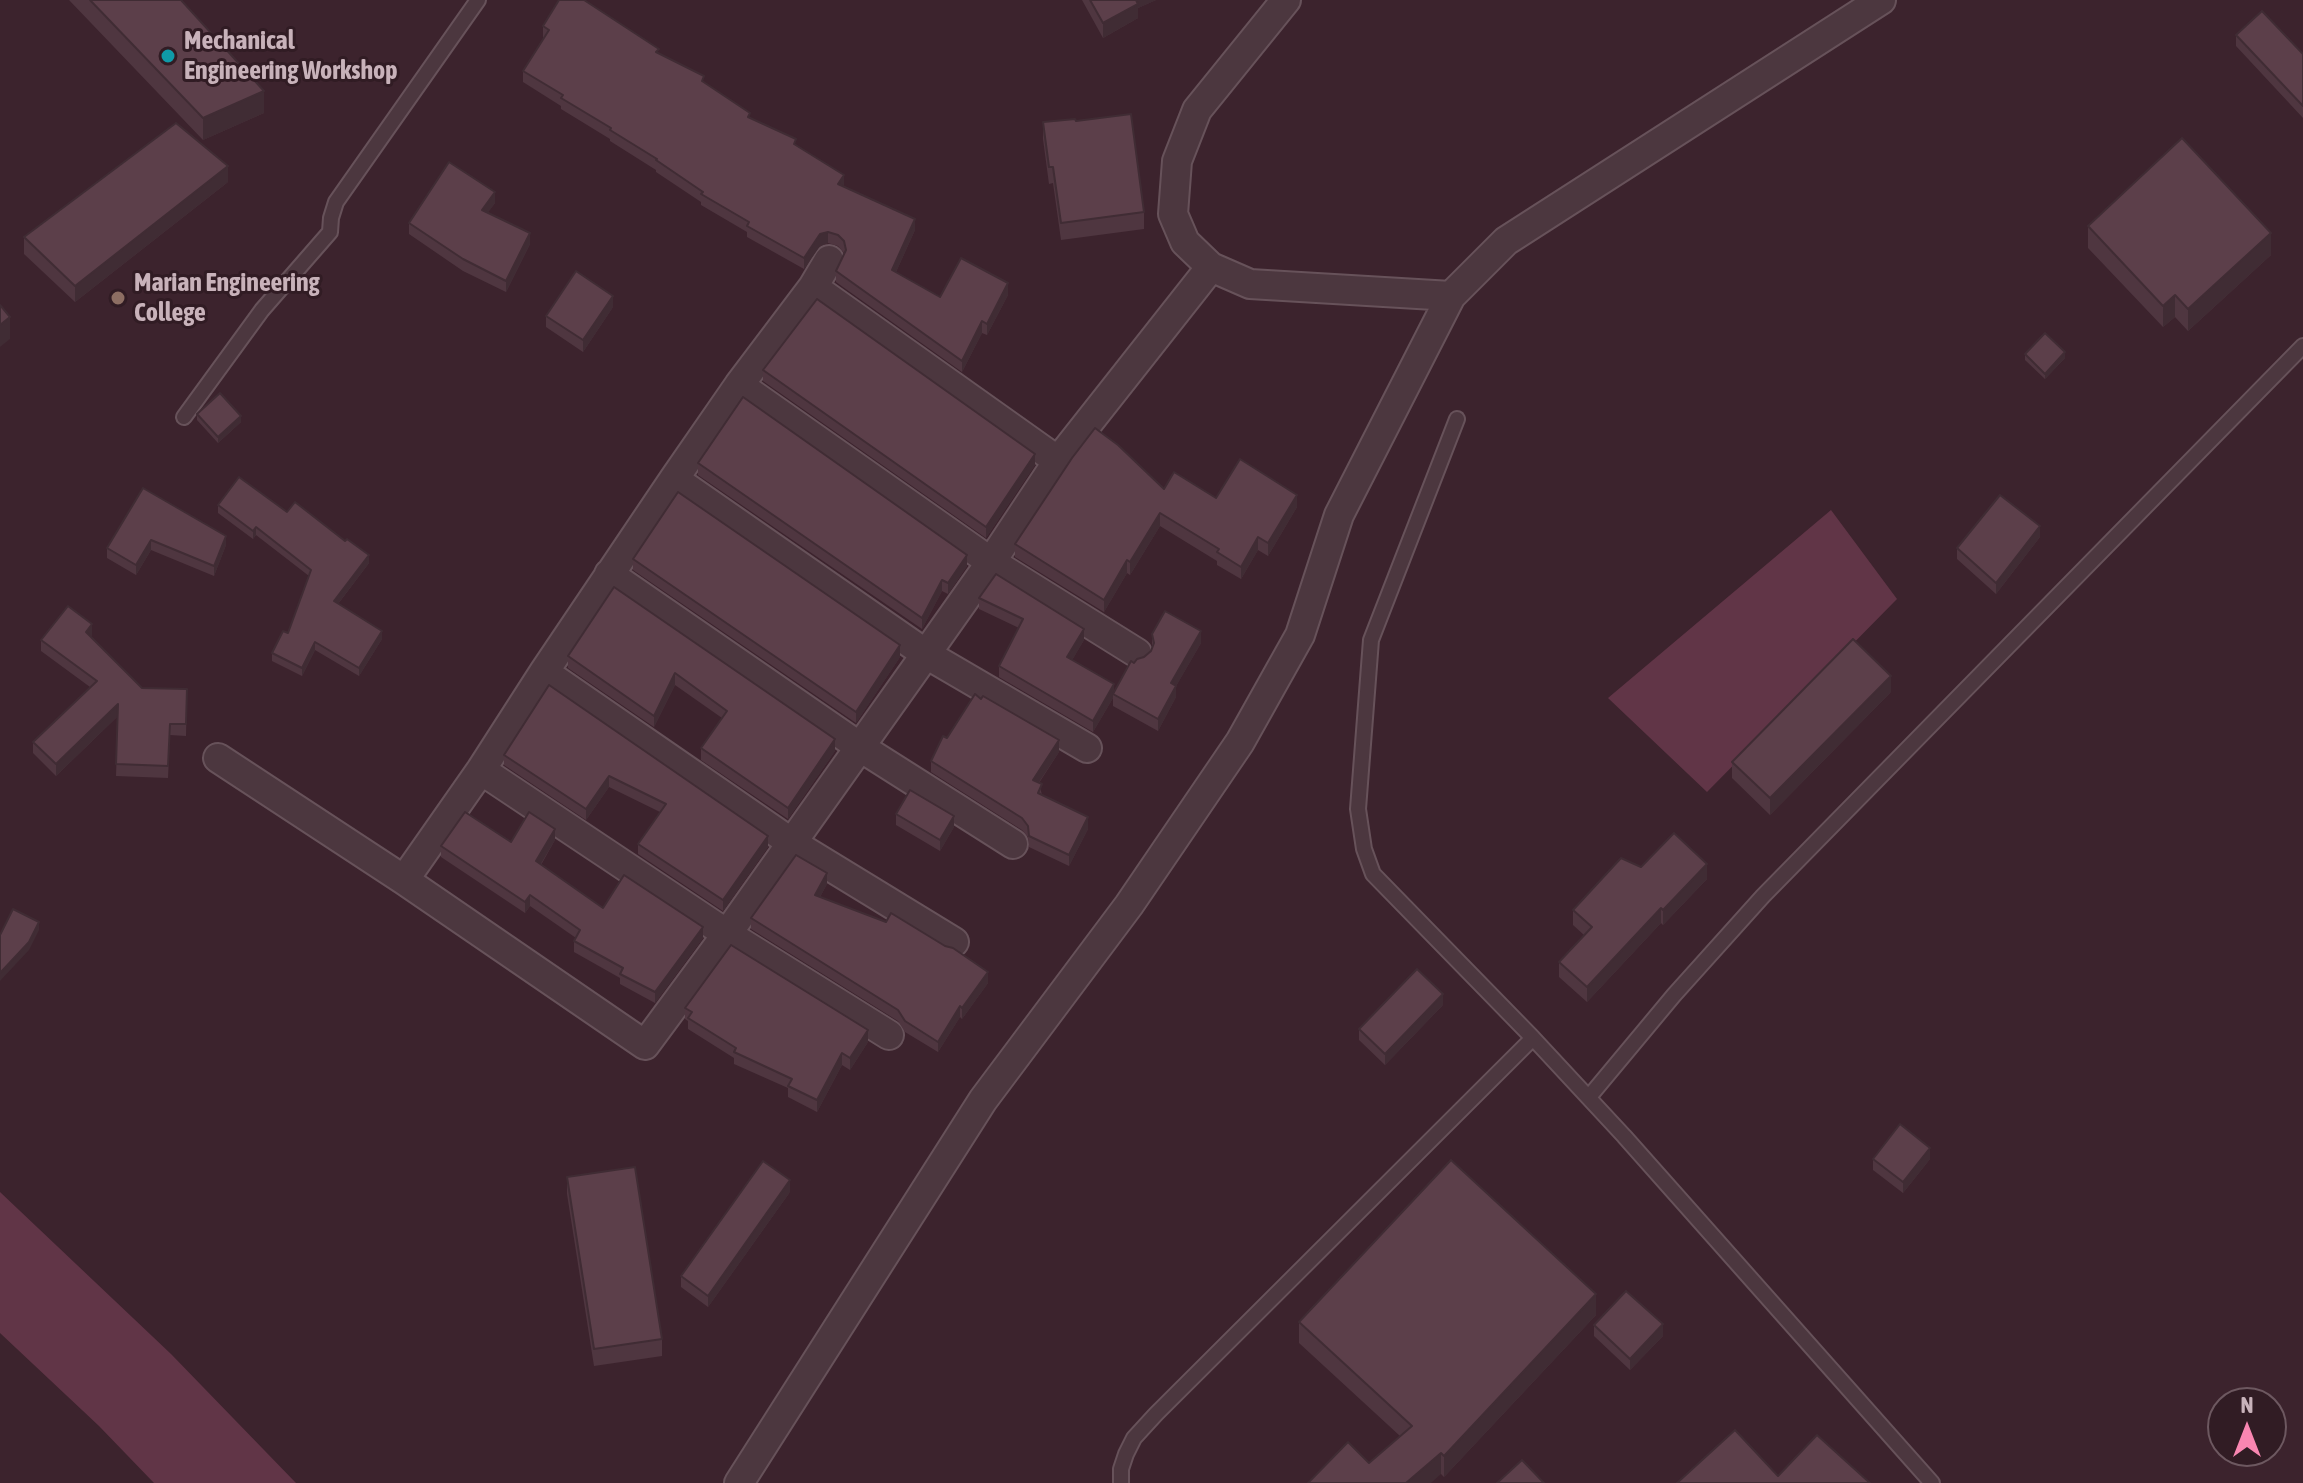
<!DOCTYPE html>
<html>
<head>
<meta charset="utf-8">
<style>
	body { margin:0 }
	#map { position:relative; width:2303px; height:1483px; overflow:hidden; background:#3c232d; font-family:"Asap Condensed",sans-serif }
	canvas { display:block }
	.north { position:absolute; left:2207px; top:1387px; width:80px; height:80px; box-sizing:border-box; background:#311c24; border:2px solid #6d5860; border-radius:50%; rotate:0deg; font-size:22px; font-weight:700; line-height:32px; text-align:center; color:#c8b2ba }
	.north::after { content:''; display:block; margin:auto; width:28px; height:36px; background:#f986b1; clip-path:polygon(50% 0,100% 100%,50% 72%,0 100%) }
</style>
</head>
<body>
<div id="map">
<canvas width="2303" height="1483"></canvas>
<div class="north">N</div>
</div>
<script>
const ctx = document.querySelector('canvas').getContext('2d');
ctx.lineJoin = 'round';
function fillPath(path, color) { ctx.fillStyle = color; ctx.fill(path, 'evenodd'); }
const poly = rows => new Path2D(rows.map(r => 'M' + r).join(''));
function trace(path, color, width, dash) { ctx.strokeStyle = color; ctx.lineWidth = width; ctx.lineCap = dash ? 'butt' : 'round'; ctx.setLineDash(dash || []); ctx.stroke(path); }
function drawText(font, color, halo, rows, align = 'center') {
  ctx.font = font + ' "Asap Condensed",sans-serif'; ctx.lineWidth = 6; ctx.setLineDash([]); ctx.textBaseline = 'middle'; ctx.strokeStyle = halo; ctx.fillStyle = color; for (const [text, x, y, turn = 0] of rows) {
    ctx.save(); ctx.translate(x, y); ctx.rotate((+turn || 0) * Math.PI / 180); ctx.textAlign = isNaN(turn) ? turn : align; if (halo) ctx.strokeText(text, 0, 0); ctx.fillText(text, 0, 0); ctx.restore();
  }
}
fillPath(poly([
	[1831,510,1897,599,1707,792,1608,698],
	[0,1192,171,1354,296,1483,154,1483,99,1426,0,1333]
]), '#613547');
const lane = poly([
	[184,417,262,310,330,232,331,218,336,202,478,0],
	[1457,419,1371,640,1358,809,1364,849,1373,874,1533,1038,1624,1136,1932,1483],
	[1589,1097,1674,995,1763,896,2303,346],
	[1121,1483,1121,1469,1126,1454,1134,1438,1156,1414,1533,1038]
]);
const street = poly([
	[1286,0,1197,110,1177,161,1173,214,1185,242,1211,267,1250,284,1451,296,1506,241,1881,0],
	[813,287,1058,461],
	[739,385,991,562,1137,653],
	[674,479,926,654,1087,748],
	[609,574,860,747,1013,844],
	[544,672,792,843,954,942],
	[218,758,404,880,645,1045,727,934,926,654,991,562,1058,461,1211,267],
	[481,770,727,934,889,1035],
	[404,880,481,770,544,672,674,479,739,385,813,287,829,260],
	[739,1483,983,1100,1129,905,1240,742,1300,635,1339,515,1451,296]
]);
trace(lane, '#67525a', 18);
trace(street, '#67525a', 32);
trace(lane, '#4c373f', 14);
trace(street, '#4c373f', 28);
fillPath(poly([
	[69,0,181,0,264,113,203,140],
	[1082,0,1156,0,1138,8,1138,18,1103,38],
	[543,26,659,54,704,83,750,118,796,145,844,186,915,230,896,272,940,297,1008,295,987,335,982,333,962,372,836,282,836,271,844,253,838,246,828,243,820,246,804,269,747,237,747,232,701,205,701,202,656,172,656,170,610,141,610,139,561,109,561,106,523,82,523,71,544,38,543,38],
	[2236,35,2303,54,2303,118,2236,46],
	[1076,121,1144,212,1144,229,1061,240,1053,183,1049,184,1043,139,1043,122],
	[228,182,75,302,24,254,24,237],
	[495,203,488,212,530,244,506,292,463,271,409,234,409,223],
	[2088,226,2271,255,2188,331,2175,317,2163,327,2088,248],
	[613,307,583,352,546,327,546,316],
	[2025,354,2065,358,2045,379,2025,360],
	[763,370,1035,465,986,538,763,381],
	[197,414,241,422,218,443,197,420],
	[698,463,967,566,948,594,942,591,922,629,698,475],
	[143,488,226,545,214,576,151,550,136,575,107,558,107,548],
	[1164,489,1216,498,1297,507,1268,556,1258,550,1241,579,1217,565,1217,561,1160,526,1130,575,1127,573,1104,612,1015,557,1015,544],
	[218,505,287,512,369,563,338,604,382,639,359,676,315,650,302,676,272,661,272,653,288,633,309,576,256,535,253,539,218,513],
	[2040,537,1996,594,1957,559,1957,548],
	[633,559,900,657,856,723,633,570],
	[614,587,835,751,788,819,701,760,701,748,722,718,675,685,654,727,568,668,568,656],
	[979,598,1084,640,1072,660,1114,691,1134,663,1151,651,1152,647,1152,634,1201,643,1176,686,1176,697,1158,731,1113,706,1113,698,1093,732,999,677,999,666,1019,628,979,609],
	[92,635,91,636,142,688,187,689,186,736,170,735,168,778,116,776,118,716,56,776,33,753,33,742,90,687,41,651,41,640],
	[549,685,768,847,723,911,638,854,638,844,660,812,609,787,586,820,504,765,504,755],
	[1891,692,1770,815,1732,778,1732,762],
	[1059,752,1039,783,1042,795,1088,829,1069,866,1029,847,1028,837,1022,830,931,772,931,761],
	[896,814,954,827,940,851,896,825],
	[555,840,541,865,603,908,703,938,655,1003,620,984,620,978,574,952,574,941,576,938,530,906,525,913,441,857,441,846],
	[1641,867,1707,879,1663,925,1661,923,1587,1002,1559,977,1559,962,1584,935,1573,925,1573,910],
	[827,884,820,897,988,983,962,1019,960,1017,938,1052,905,1032,898,1021,751,929,751,918],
	[1443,1005,1385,1065,1359,1040,1359,1029],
	[685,1008,868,1042,850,1070,842,1065,817,1112,788,1097,788,1088,734,1064,734,1058,688,1029,688,1021,685,1019],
	[1873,1159,1930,1159,1903,1193,1873,1170],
	[567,1177,662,1339,662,1356,594,1366,567,1194],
	[790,1192,708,1307,681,1287,681,1276],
	[1596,1315,1444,1477,1441,1474,1369,1463,1400,1436,1299,1343,1299,1322],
	[1594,1325,1663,1336,1630,1370,1594,1336]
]), '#4f3640');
fillPath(poly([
	[1133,0,1156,0,1138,8,1138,18,1103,38,1103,23],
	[264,91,264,113,203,140,203,118],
	[228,166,228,182,75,302,75,286],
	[844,175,844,186,838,184],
	[495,192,495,203,482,221,482,210],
	[915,219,915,230,892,281,892,270],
	[828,232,828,243,820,246,804,269,804,258,820,234],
	[530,233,530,244,506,292,506,281],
	[2271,233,2271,255,2188,331,2188,309],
	[1008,283,1008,295,987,335,987,324],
	[2175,295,2175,317,2163,327,2163,306],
	[613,296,613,307,583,352,583,340],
	[10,317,10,339,0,347,0,325],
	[982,321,982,333,962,372,962,361],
	[2065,352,2065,358,2045,379,2045,374],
	[241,416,241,422,218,443,218,437],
	[1035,454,1035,465,986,538,986,527],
	[1297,495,1297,507,1268,556,1268,543],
	[1160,513,1160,526,1130,575,1130,562],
	[2040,526,2040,537,1996,594,1996,583],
	[256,527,256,535,253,539,253,531],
	[226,536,226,545,214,576,214,566],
	[1258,537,1258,550,1241,579,1241,567],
	[151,540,151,550,136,575,136,565],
	[369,555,369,563,334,609,334,601],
	[967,555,967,566,948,594,948,583],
	[1127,560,1127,573,1104,612,1104,600],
	[942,580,942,591,922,629,922,618],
	[92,624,92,635,86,643,86,632],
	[1084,629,1084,640,1067,669,1067,657],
	[382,631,382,639,359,676,359,668],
	[1201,631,1201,643,1171,695,1171,683],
	[315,642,315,650,302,676,302,668],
	[900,645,900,657,856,723,856,712],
	[675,673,675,685,654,727,654,716],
	[1891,676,1891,692,1770,815,1770,798],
	[1114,684,1114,695,1113,694,1113,698,1093,732,1093,721],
	[1176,686,1176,697,1158,731,1158,719],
	[118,704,118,716,56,776,56,764],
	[835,739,835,751,788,819,788,808],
	[1059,740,1059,752,1033,791,1033,780],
	[609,776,609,787,586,820,586,809],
	[954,816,954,827,940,851,940,840],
	[1088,817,1088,829,1069,866,1069,855],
	[555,829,555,840,536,872,536,861],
	[768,836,768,847,723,911,723,900],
	[1707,864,1707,879,1663,925,1663,910],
	[827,873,827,884,815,906,815,895],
	[530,895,530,906,525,913,525,902],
	[1661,908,1661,923,1587,1002,1587,987],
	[39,922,39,930,29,950,0,981,0,973],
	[703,927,703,938,655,1003,655,992],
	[988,972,988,983,962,1019,962,1008],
	[1443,994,1443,1005,1385,1065,1385,1054],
	[960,1006,960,1017,938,1052,938,1042],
	[868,1030,868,1042,850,1070,850,1058],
	[842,1053,842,1065,817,1112,817,1100],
	[1930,1148,1930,1159,1903,1193,1903,1182],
	[790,1180,790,1192,708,1307,708,1296],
	[1596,1294,1596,1315,1444,1477,1444,1456],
	[1663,1324,1663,1336,1630,1370,1630,1359],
	[1441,1453,1441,1474,1431,1483,1406,1483]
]), '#402c34');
const building = poly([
	[90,0,181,0,264,91,203,118,90,0],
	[559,0,584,0,659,49,656,52,704,76,702,81,750,113,748,117,796,139,794,144,844,175,838,184,915,219,892,270,940,297,961,258,1008,283,987,324,982,321,962,361,836,271,846,250,844,241,838,235,828,232,820,234,804,258,747,226,749,222,701,194,703,192,656,160,657,159,610,130,611,128,561,98,563,95,523,71,549,30,543,26,559,0],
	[1090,0,1136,0,1138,4,1103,23,1090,0],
	[2262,11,2303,54,2303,106,2236,35,2262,11],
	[1131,114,1144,212,1061,223,1053,167,1049,167,1043,122,1075,119,1076,121,1131,114],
	[176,123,228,166,75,286,24,237,176,123],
	[2182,138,2271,233,2188,309,2175,295,2163,306,2088,226,2182,138],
	[449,162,495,192,482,210,530,233,506,281,463,259,409,223,449,162],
	[576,271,613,296,583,340,546,316,576,271],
	[817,299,1035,454,986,527,763,370,817,299],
	[0,305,10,317,0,325,0,305],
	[2045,333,2065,352,2045,374,2025,354,2045,333],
	[220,393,241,416,218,437,197,414,220,393],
	[743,397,967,555,948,583,942,580,922,618,698,463,743,397],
	[1095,428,1118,445,1164,489,1174,472,1216,498,1240,459,1297,495,1268,543,1258,537,1241,567,1217,552,1219,549,1160,513,1130,562,1127,560,1104,600,1015,544,1072,458,1095,428],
	[239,477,287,512,295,502,345,541,347,539,369,555,334,601,382,631,359,668,315,642,302,668,272,653,283,631,288,633,311,570,256,527,253,531,218,505,239,477],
	[143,488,226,536,214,566,151,540,136,565,107,548,143,488],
	[678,492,900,645,856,712,633,559,678,492],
	[2000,495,2040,526,1996,583,1957,548,2000,495],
	[996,574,1084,629,1067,657,1114,684,1093,721,999,666,1023,619,979,598,996,574],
	[614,587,835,739,788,808,701,748,727,711,675,673,654,716,568,656,614,587],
	[68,606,92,624,86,632,142,688,187,689,186,724,170,724,168,766,116,764,118,704,56,764,33,742,97,681,41,640,68,606],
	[1165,611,1201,631,1171,683,1176,686,1158,719,1113,694,1131,661,1134,663,1137,659,1144,657,1151,651,1154,643,1152,634,1165,611],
	[1853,639,1891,676,1770,798,1732,762,1853,639],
	[549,685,768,836,723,900,638,844,666,804,609,776,586,809,504,755,549,685],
	[975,694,981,699,983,696,1059,740,1033,780,1042,784,1038,793,1088,817,1069,855,1029,836,1028,826,1022,818,931,761,943,736,947,738,975,694],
	[910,790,954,816,940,840,896,814,910,790],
	[465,812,511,842,529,812,555,829,536,861,603,908,624,875,703,927,655,992,620,974,623,968,574,941,580,930,530,895,525,902,441,846,465,812],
	[1674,833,1707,864,1663,910,1661,908,1587,987,1559,962,1592,927,1573,910,1621,858,1641,867,1674,833],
	[796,855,827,873,815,895,886,922,891,913,945,946,953,948,988,972,962,1008,960,1006,938,1042,905,1021,898,1010,751,918,796,855],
	[13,909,39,922,29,942,0,973,0,935,13,909],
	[731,945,868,1030,850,1058,842,1053,817,1100,788,1086,792,1079,734,1052,736,1048,688,1018,692,1012,685,1008,731,945],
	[1417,969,1443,994,1385,1054,1359,1029,1417,969],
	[1900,1124,1930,1148,1903,1182,1873,1159,1900,1124],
	[1451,1160,1596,1294,1444,1456,1441,1453,1406,1483,1308,1483,1348,1442,1369,1463,1412,1426,1299,1322,1451,1160],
	[763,1161,790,1180,708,1296,681,1276,763,1161],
	[635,1167,662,1339,594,1349,567,1177,635,1167],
	[1626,1291,1663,1324,1630,1359,1594,1325,1626,1291],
	[1735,1430,1778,1476,1817,1435,1870,1483,1677,1483,1735,1430],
	[1522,1460,1544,1483,1497,1483,1522,1460]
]);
fillPath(building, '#5c3f4a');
trace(building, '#402c34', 2);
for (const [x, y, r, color] of [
	[168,56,8,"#0f9aa8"],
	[118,298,8,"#8d6e63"]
]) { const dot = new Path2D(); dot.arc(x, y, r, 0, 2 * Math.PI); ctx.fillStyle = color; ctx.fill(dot); trace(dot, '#311c24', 3); }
drawText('bold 26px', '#c8b2ba', '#311c24', [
	["Mechanical",184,41],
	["Engineering Workshop",184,71],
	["Marian Engineering",134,283],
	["College",134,313]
], 'left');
</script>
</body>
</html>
